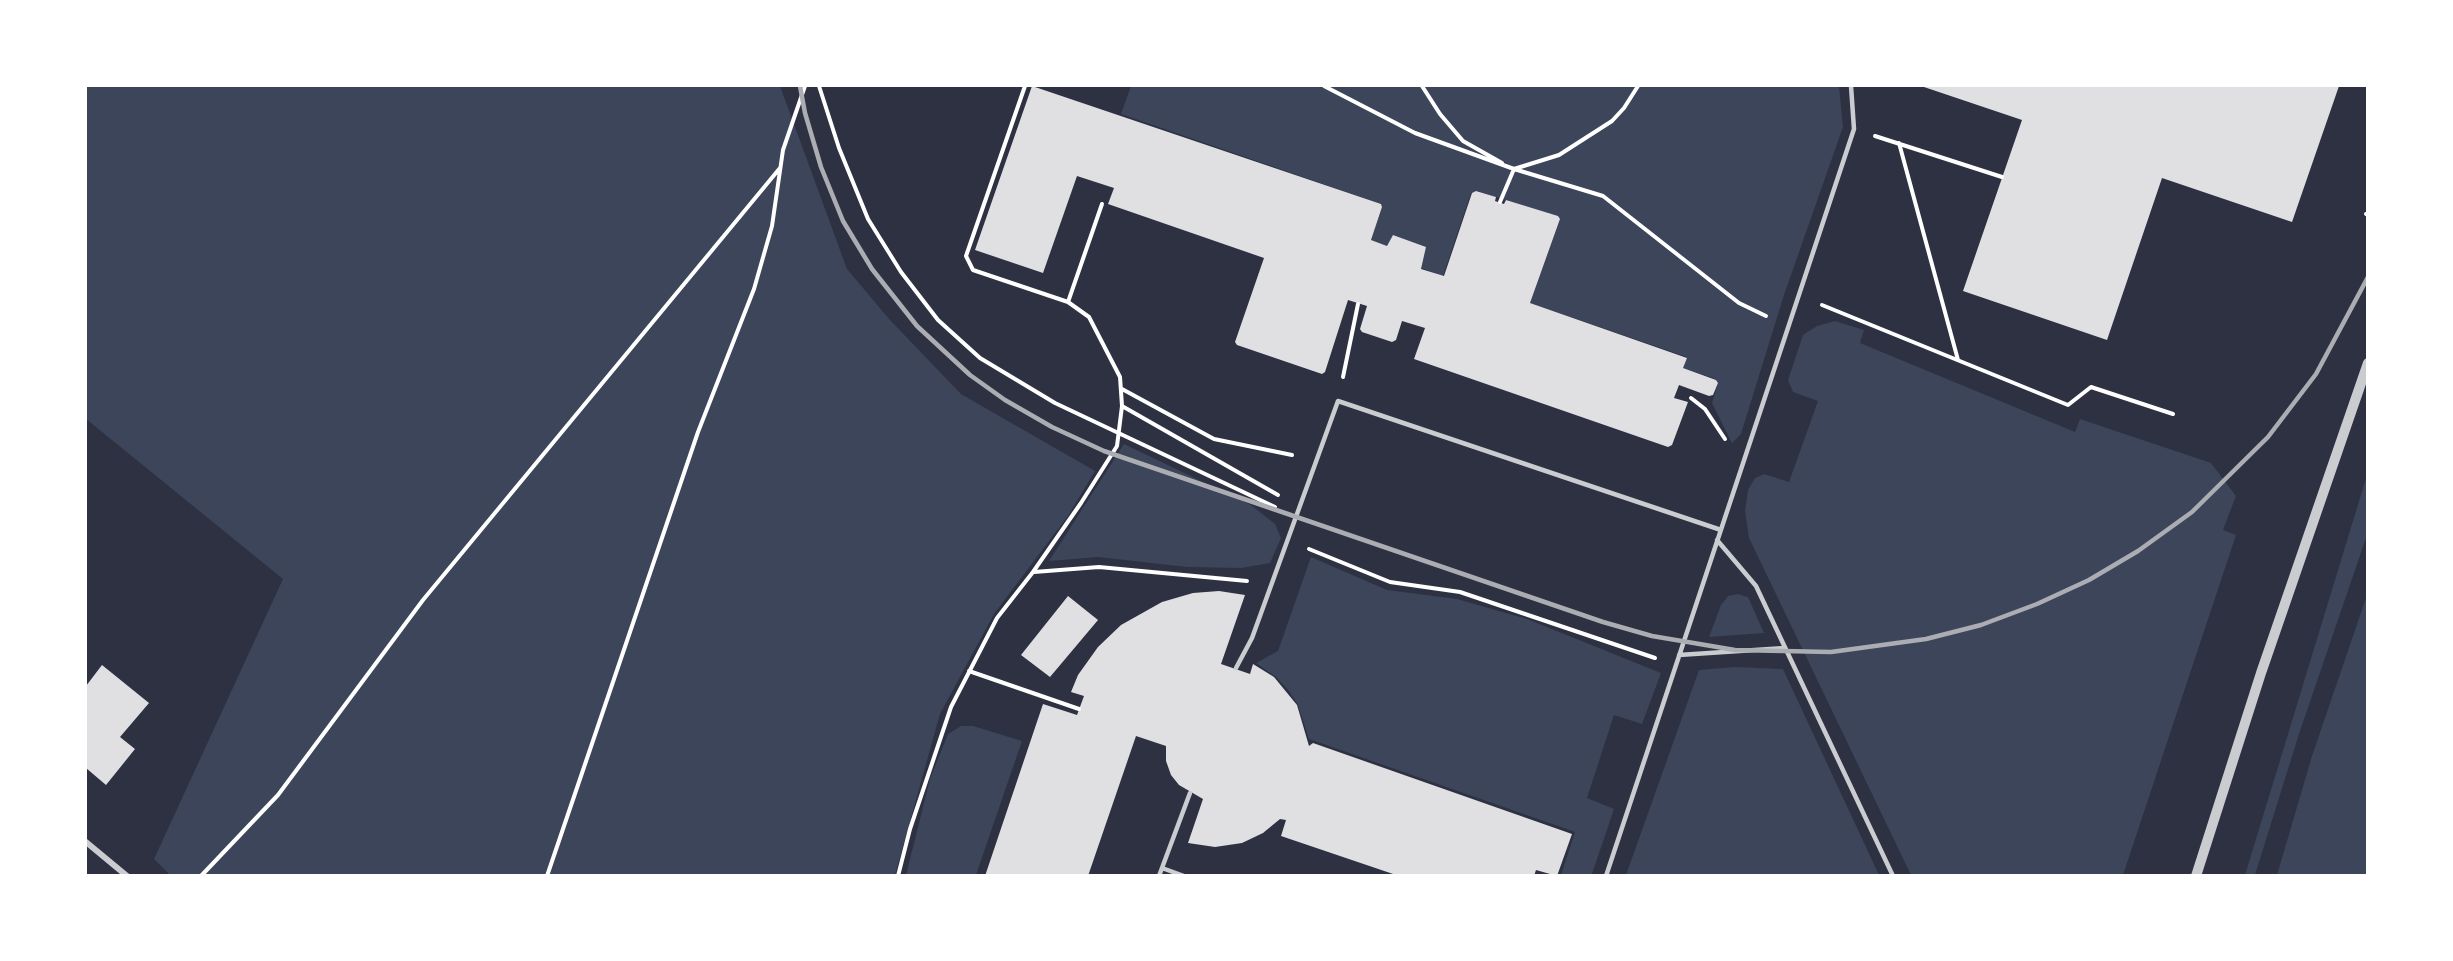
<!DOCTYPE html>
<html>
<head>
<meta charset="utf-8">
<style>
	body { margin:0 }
	#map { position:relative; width:2453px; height:961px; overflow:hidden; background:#2d3142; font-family:Rubik,sans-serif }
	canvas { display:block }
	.frame { position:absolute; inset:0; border:87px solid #fff; pointer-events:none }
</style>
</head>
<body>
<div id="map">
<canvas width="2453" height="961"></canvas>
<div class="frame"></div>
</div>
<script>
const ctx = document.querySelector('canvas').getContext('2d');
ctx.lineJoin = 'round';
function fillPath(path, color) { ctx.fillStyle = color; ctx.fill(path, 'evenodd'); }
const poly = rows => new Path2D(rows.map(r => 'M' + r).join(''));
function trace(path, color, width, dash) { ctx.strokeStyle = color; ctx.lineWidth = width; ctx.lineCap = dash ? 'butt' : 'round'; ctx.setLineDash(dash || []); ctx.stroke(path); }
fillPath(poly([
	[86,86,780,86,847,269,890,320,961,394,1095,471,1068,516,994,614,940,714,895,875,170,875,154,859,283,579,86,419],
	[1131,86,1839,86,1843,127,1784,295,1741,434,1732,443,1712,403,1718,383,1716,379,1683,368,1687,357,1530,303,1560,220,1557,216,1477,191,1471,193,1443,276,1421,268,1426,247,1393,235,1387,246,1371,240,1382,207,1381,204,1121,114],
	[1835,321,1864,330,1860,343,2075,432,2080,419,2211,463,2236,496,2223,530,2236,535,2123,875,1911,875,1749,538,1745,511,1748,490,1755,478,1764,474,1789,482,1818,401,1793,392,1788,380,1803,335,1817,326],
	[1124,444,1251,505,1275,524,1281,538,1270,563,1241,568,1187,567,1098,557,1049,561],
	[2367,475,2367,535,2299,734,2255,875,2245,875],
	[1311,557,1387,590,1457,599,1527,619,1661,673,1642,724,1614,715,1587,798,1614,809,1592,874,1561,875,1575,832,1309,739,1298,705,1289,691,1276,677,1256,663,1278,651],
	[1738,594,1748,597,1764,633,1709,637,1721,605,1728,596],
	[2367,595,2367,875,2277,875,2312,756],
	[1734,667,1783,669,1879,875,1626,875,1699,670],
	[961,726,973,726,1022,741,976,875,906,875,930,779,948,734]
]), '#3c4559');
fillPath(poly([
	[1032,86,1381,204,1382,207,1371,240,1387,246,1393,235,1426,247,1421,269,1444,276,1472,193,1476,191,1496,197,1495,201,1504,204,1506,200,1558,216,1560,219,1530,303,1687,358,1683,368,1716,380,1718,383,1713,395,1709,396,1679,385,1674,398,1688,402,1672,445,1668,447,1414,359,1425,328,1402,321,1396,340,1392,342,1362,332,1360,329,1367,306,1348,300,1325,372,1322,374,1237,345,1235,342,1264,258,1108,204,1114,188,1077,176,1043,273,975,250],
	[1921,86,2339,86,2292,222,2162,178,2107,340,1963,291,2022,120],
	[1219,591,1245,595,1221,664,1250,674,1253,664,1274,677,1297,705,1309,746,1313,743,1572,834,1557,876,1536,870,1534,876,1399,876,1281,836,1286,820,1280,819,1263,833,1242,843,1215,847,1188,843,1203,799,1179,785,1171,775,1166,761,1166,746,1136,736,1088,876,985,876,1043,704,1077,715,1084,696,1071,692,1078,675,1098,647,1121,625,1162,602,1193,593],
	[1068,596,1098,620,1050,677,1021,655],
	[102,665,149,703,120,737,135,749,106,785,86,768,86,686]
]), '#e0e0e3');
trace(poly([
	[819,86,839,148,868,219,901,272,938,320,980,358,1055,403,1275,507],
	[1324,86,1415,133,1514,169,1603,196,1739,303,1766,316],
	[1422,86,1440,114,1463,141,1502,163],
	[1875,136,2002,177],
	[1899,143,1958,360],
	[1514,169,1559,155,1612,121,1624,108,1638,86],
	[1500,202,1514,169,1512,168],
	[2366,214,2368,215],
	[1068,302,1102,204],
	[1822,305,2068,405,2091,387,2173,414],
	[1343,377,1358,304],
	[1122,389,1214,439,1292,455],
	[1691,398,1705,409,1725,439],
	[1122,406,1278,495],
	[1309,549,1390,582,1460,592,1655,658],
	[1034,572,1099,567,1247,581],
	[969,671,1079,709],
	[201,876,278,795,423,600,780,168],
	[547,876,698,432,754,289,772,226,783,150,805,86],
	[898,876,910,829,951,707,997,618,1033,572,1081,503,1117,446,1122,406,1120,377,1089,317,1068,302,973,270,966,256,1025,86]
]), '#fff', 4);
trace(poly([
	[1717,540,1756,586,1893,876],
	[1679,655,1785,648],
	[1236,668,1252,638,1338,401,1721,530],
	[1162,868,1184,876],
	[1159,876,1190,793],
	[1606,876,1854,129,1851,86]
]), '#caccd0', 4.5);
trace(poly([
	[86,842,127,876]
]), '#caccd0', 6);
trace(poly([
	[2196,876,2261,673,2368,363]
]), '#caccd0', 10);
trace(poly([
	[800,86,805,113,821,167,843,221,872,269,917,326,970,375,1005,400,1052,427,1104,451,1603,622,1652,636,1735,650,1831,652,1926,639,1981,625,2037,604,2089,580,2138,551,2192,512,2268,437,2316,374,2368,277]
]), '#abadb3', 4.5);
</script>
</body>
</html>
